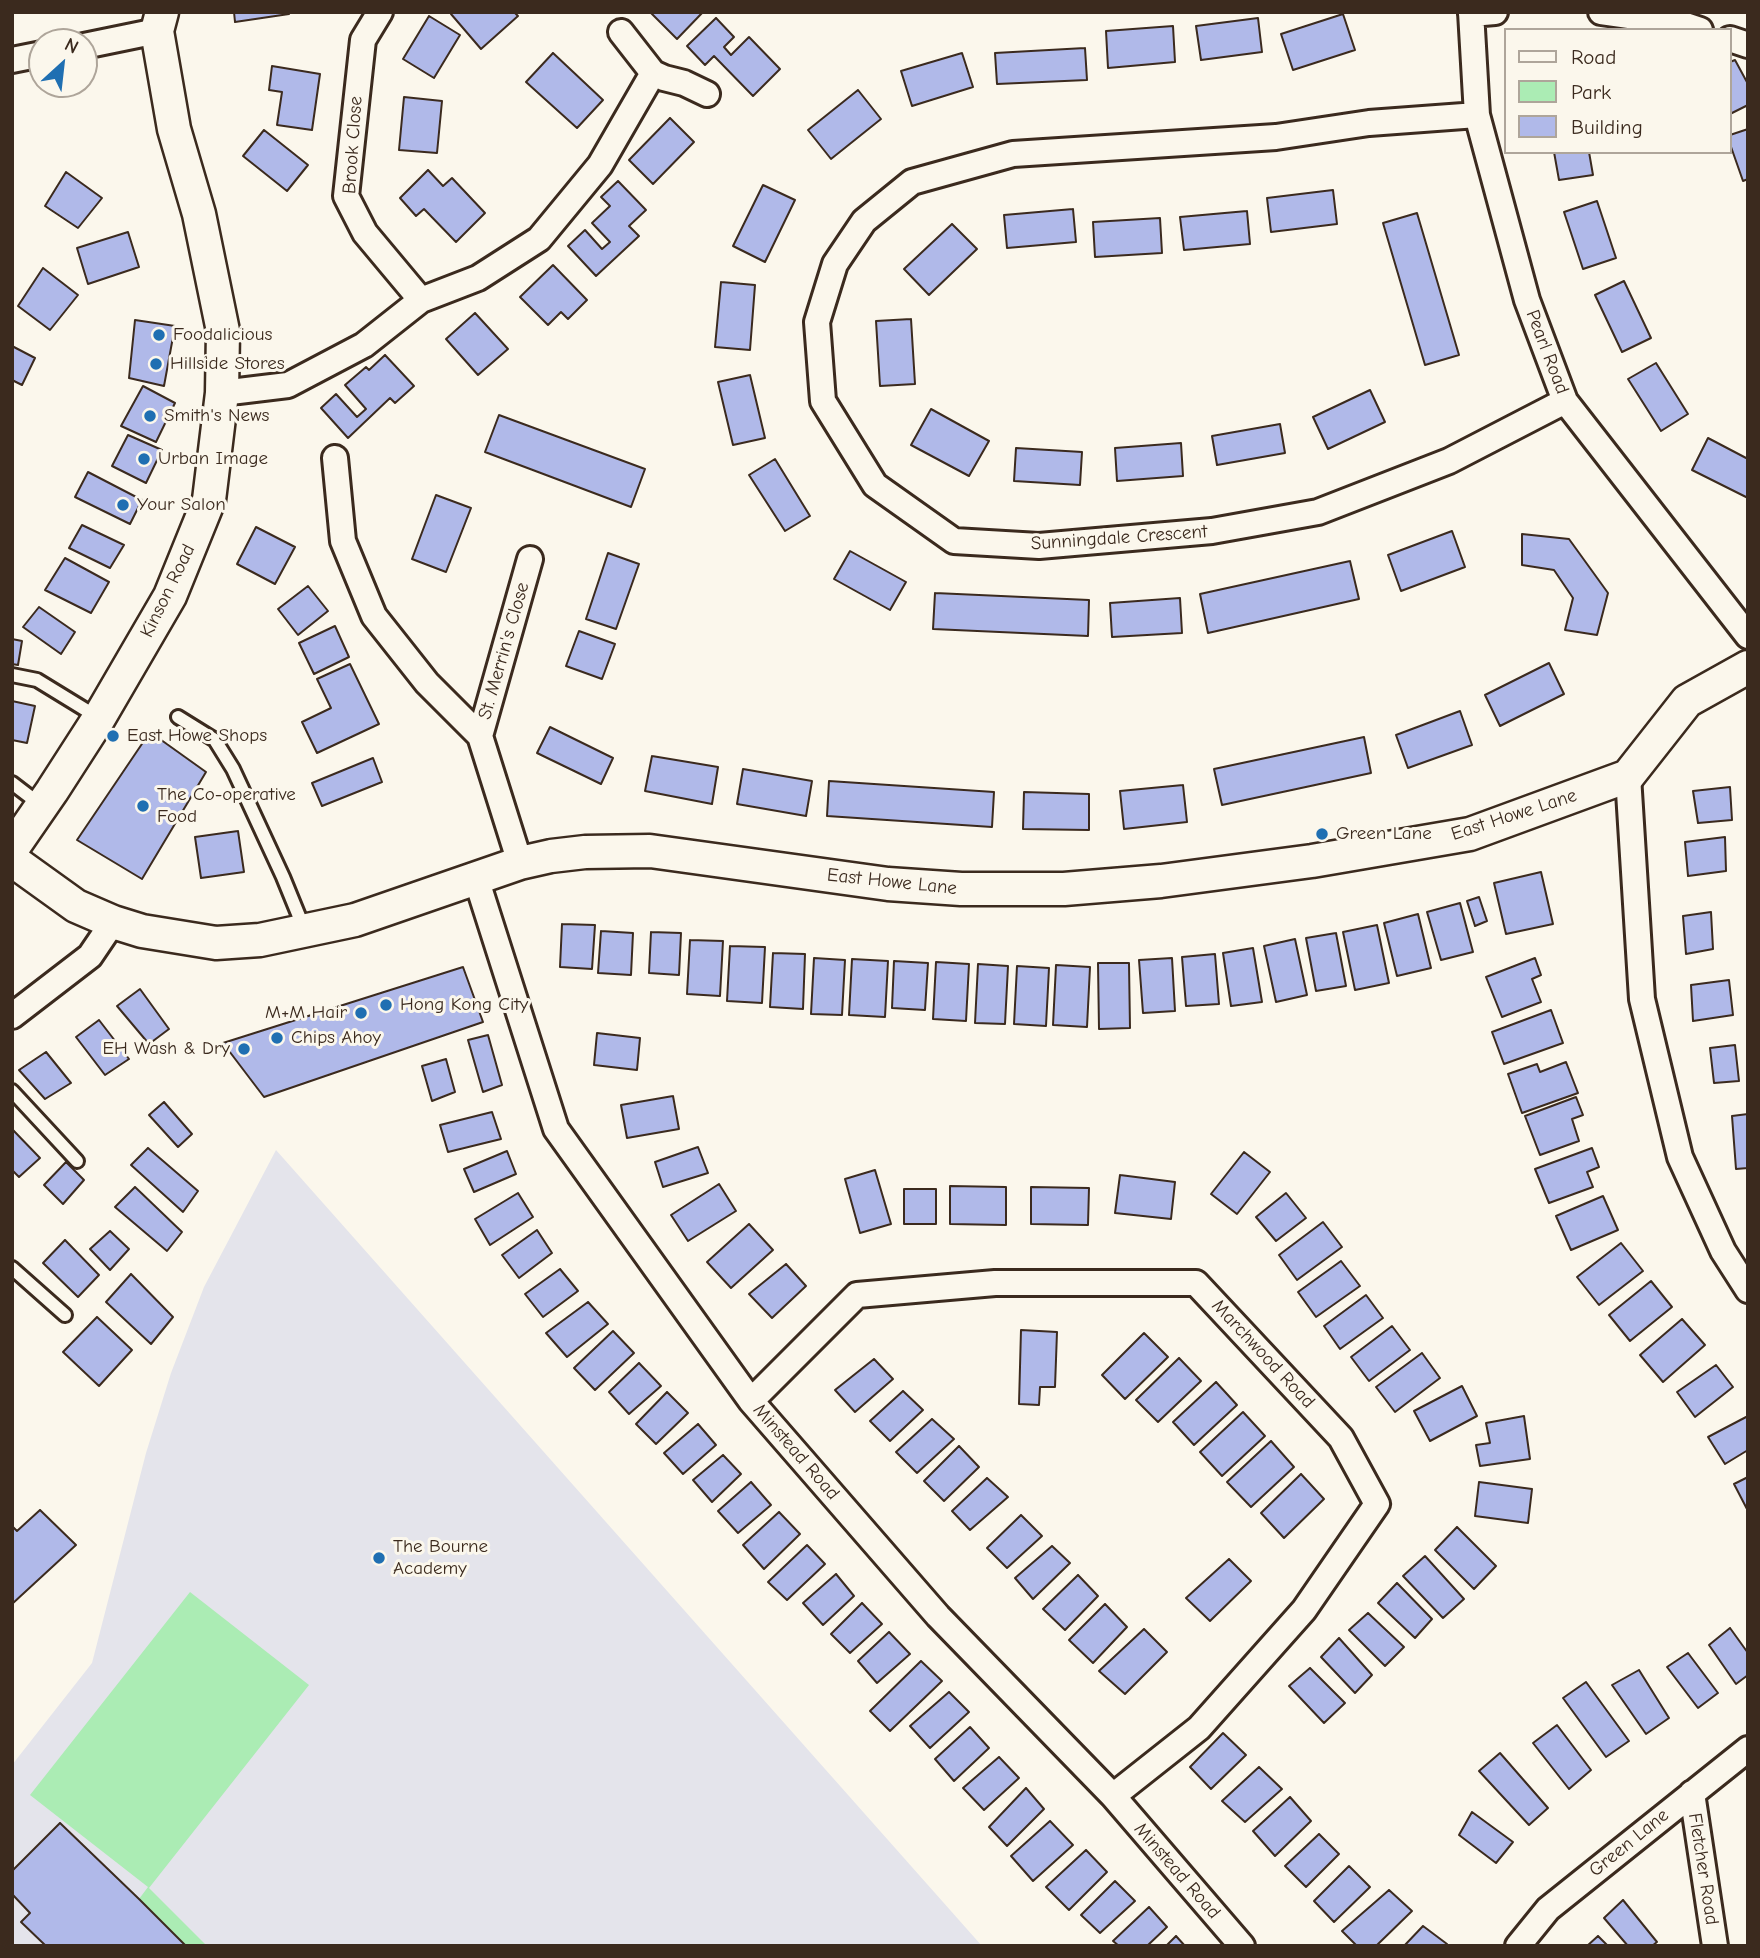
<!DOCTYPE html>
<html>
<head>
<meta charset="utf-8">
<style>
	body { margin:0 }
	#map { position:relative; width:1760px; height:1958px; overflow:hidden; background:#fbf7ec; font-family:"Comic Neue",sans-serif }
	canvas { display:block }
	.frame { position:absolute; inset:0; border:14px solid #3b2a1e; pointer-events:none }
	.legend { position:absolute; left:1504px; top:28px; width:228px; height:126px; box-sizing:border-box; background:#fbf7ec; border:2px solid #aea59a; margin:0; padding:9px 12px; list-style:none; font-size:21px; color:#3b2a1e }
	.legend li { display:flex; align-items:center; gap:14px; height:35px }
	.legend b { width:35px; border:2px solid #aea59a }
	.north { position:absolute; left:28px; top:28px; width:70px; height:70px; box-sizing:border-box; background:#fbf7ec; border:2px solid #aea59a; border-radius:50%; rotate:27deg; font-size:19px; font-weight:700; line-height:28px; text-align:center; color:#3b2a1e }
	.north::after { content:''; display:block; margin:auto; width:24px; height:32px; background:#1f6fb2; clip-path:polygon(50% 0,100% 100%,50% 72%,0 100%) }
</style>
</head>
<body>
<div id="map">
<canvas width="1760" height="1958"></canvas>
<div class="frame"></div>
<ul class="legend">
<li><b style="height:9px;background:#fbf7ec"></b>Road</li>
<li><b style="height:19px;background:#abecb4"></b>Park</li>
<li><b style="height:19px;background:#b0b9e9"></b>Building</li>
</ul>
<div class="north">N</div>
</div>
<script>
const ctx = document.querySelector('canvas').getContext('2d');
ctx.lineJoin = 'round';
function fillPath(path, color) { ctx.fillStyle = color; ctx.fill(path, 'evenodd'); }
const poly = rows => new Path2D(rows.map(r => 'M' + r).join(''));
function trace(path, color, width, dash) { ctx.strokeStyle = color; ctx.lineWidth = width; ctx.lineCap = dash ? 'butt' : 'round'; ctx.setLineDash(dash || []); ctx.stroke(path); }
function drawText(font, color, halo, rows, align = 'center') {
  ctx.font = font + ' "Comic Neue",sans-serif'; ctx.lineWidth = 6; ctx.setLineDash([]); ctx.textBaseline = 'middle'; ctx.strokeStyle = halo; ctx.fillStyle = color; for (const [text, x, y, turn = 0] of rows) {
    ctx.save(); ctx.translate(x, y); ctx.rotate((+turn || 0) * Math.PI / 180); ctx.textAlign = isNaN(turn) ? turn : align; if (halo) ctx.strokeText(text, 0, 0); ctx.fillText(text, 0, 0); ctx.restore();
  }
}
fillPath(poly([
	[276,1150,982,1946,12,1946,12,1765,92,1663,146,1453,171,1373,204,1287]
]), '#e4e4eb');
fillPath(poly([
	[190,1592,309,1685,149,1888,207,1946,186,1946,139,1899,148,1887,30,1795]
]), '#abecb4');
const building = poly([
	[234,12,289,12,289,14,235,22,234,12],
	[453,12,514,12,518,16,481,49,451,14,453,12],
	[650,12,703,12,677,39,650,12],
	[1343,14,1355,50,1293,70,1281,34,1343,14],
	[429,16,460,35,434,78,403,59,429,16],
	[716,18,734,37,724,47,731,55,749,37,780,69,753,96,714,56,705,65,687,46,716,18],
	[1258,18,1262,52,1201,60,1196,26,1258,18],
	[1173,26,1175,62,1108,68,1106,31,1173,26],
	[1085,48,1087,80,997,84,995,53,1085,48],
	[553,53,603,100,577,128,526,82,553,53],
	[962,53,973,87,912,106,901,71,962,53],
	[1735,60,1748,84,1748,105,1730,114,1730,62,1735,60],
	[272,66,320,74,312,130,277,125,282,92,269,90,272,66],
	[858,90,881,119,831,159,808,130,858,90],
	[404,97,442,101,437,153,399,150,404,97],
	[670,118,694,142,653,184,629,160,670,118],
	[1748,129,1748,179,1743,181,1730,144,1730,135,1748,129],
	[264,130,308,165,287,191,243,156,264,130],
	[1554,152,1589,152,1593,175,1559,180,1554,152],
	[428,170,443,186,452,178,485,213,456,242,424,209,416,216,400,198,428,170],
	[66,172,102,198,78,228,45,206,66,172],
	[618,181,646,210,629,226,639,236,596,276,568,246,585,230,602,249,610,242,592,223,610,206,601,197,618,181],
	[763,185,795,200,765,262,733,246,763,185],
	[1333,190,1337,224,1271,232,1267,198,1333,190],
	[1597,201,1616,258,1583,269,1564,212,1597,201],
	[1073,209,1076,242,1007,248,1004,215,1073,209],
	[1247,211,1250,244,1184,250,1180,217,1247,211],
	[1417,213,1459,355,1425,365,1383,223,1417,213],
	[1160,218,1162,253,1095,257,1093,222,1160,218],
	[952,224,977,249,929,295,904,269,952,224],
	[128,232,139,267,88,284,77,248,128,232],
	[553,265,587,300,568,319,561,312,548,325,520,297,553,265],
	[43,268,78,295,50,330,18,306,43,268],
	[1624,281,1651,338,1622,352,1595,295,1624,281],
	[721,282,755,285,750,350,715,347,721,282],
	[475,313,508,349,478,375,446,339,475,313],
	[911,319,915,384,880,386,876,321,911,319],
	[135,320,175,326,164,386,129,378,135,320],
	[12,346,35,358,22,385,12,380,12,346],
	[385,355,414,386,395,403,390,398,348,438,321,408,336,394,357,417,366,409,345,385,366,367,369,370,385,355],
	[1656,363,1688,414,1661,431,1628,379,1656,363],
	[750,375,765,438,733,445,718,382,750,375],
	[143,386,175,403,156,442,121,426,143,386],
	[1370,390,1385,422,1328,449,1313,417,1370,390],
	[931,409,989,441,969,476,911,445,931,409],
	[499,415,645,469,631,507,485,452,499,415],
	[1280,424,1285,453,1217,465,1212,436,1280,424],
	[128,435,162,450,146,483,112,466,128,435],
	[1708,438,1748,459,1748,498,1692,470,1708,438],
	[1181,443,1183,476,1117,481,1115,448,1181,443],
	[1016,448,1082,452,1080,485,1014,481,1016,448],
	[775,459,810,516,785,531,749,475,775,459],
	[88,472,142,500,130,524,75,497,88,472],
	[436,495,471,508,446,572,412,559,436,495],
	[82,525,124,545,110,568,69,548,82,525],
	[256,527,295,547,275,584,237,564,256,527],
	[1452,531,1465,567,1401,591,1388,555,1452,531],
	[1522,534,1569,539,1608,593,1597,635,1565,630,1573,598,1554,570,1522,565,1522,534],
	[850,551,906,582,890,610,834,579,850,551],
	[608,553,639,564,616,629,586,619,608,553],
	[65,558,109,582,91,613,45,590,65,558],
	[1350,561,1359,599,1208,633,1200,594,1350,561],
	[308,586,328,611,298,635,278,609,308,586],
	[935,593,1089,600,1088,636,933,629,935,593],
	[1180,598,1182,633,1112,637,1110,603,1180,598],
	[39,607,75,632,61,654,23,627,39,607],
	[335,626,349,657,314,674,299,643,335,626],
	[579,631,615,644,602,679,566,666,579,631],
	[12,639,22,641,18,665,12,664,12,639],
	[1549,663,1564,694,1500,726,1485,695,1549,663],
	[350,664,379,724,317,753,302,722,331,708,317,679,350,664],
	[12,701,35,706,27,743,12,740,12,701],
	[1460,711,1472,745,1408,768,1396,735,1460,711],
	[550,727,613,758,601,784,537,753,550,727],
	[150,732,206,772,142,879,77,840,150,732],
	[1364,737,1371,773,1222,805,1214,769,1364,737],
	[652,756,718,767,712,804,645,791,652,756],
	[373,758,382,782,322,806,312,783,373,758],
	[743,769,812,781,806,816,737,804,743,769],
	[829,781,994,792,992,827,827,816,829,781],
	[1183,785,1187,822,1124,829,1120,791,1183,785],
	[1730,787,1732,820,1698,823,1693,791,1730,787],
	[1024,792,1089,794,1089,830,1023,829,1024,792],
	[238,831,244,872,201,878,195,837,238,831],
	[1725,837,1726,871,1688,876,1685,842,1725,837],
	[1541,872,1553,924,1506,934,1494,883,1541,872],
	[1479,897,1487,921,1475,926,1467,901,1479,897],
	[1460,903,1473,952,1441,960,1427,912,1460,903],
	[1711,912,1713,949,1686,954,1683,916,1711,912],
	[1418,914,1431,968,1397,976,1384,923,1418,914],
	[562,924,595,925,592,969,560,967,562,924],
	[1377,925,1389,983,1355,990,1343,932,1377,925],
	[601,931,633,933,631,975,598,973,601,931],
	[651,932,681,933,679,975,649,973,651,932],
	[1336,933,1346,986,1316,991,1306,938,1336,933],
	[1295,939,1307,995,1276,1002,1264,946,1295,939],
	[690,940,723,941,720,996,687,994,690,940],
	[730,946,765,947,762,1003,727,1001,730,946],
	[1253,948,1262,1002,1231,1006,1223,953,1253,948],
	[773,953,805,954,803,1009,770,1007,773,953],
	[1215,954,1219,1004,1186,1006,1182,957,1215,954],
	[814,958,845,960,842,1015,811,1014,814,958],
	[1172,958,1175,1011,1143,1013,1139,960,1172,958],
	[1535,958,1541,975,1532,979,1541,1002,1502,1017,1486,977,1535,958],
	[852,959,888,961,885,1017,849,1015,852,959],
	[894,961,928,963,925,1010,892,1008,894,961],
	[936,962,969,964,966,1021,933,1019,936,962],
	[1098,963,1129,963,1130,1028,1099,1029,1098,963],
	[978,964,1008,966,1005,1024,975,1023,978,964],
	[1056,965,1090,967,1087,1027,1053,1025,1056,965],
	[1017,966,1049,968,1046,1026,1014,1024,1017,966],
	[463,967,483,1022,264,1097,223,1043,463,967],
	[1729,980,1733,1015,1693,1021,1691,985,1729,980],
	[140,989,169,1029,149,1044,117,1006,140,989],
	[1551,1010,1563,1043,1504,1064,1492,1032,1551,1010],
	[99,1020,129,1059,105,1075,76,1037,99,1020],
	[597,1033,640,1038,637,1070,594,1065,597,1033],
	[488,1035,502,1085,483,1092,468,1040,488,1035],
	[1735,1045,1739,1081,1714,1083,1710,1048,1735,1045],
	[46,1052,71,1083,45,1099,19,1070,46,1052],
	[446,1059,455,1092,432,1101,422,1066,446,1059],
	[1566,1062,1578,1093,1522,1113,1508,1074,1537,1064,1540,1072,1566,1062],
	[673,1096,679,1129,627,1138,621,1105,673,1096],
	[1576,1097,1583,1115,1572,1119,1579,1141,1540,1155,1525,1116,1576,1097],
	[164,1102,192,1134,178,1147,149,1115,164,1102],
	[492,1112,501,1139,448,1152,440,1125,492,1112],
	[1748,1114,1748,1168,1736,1169,1732,1116,1748,1114],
	[12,1129,40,1158,19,1177,12,1170,12,1129],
	[698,1147,708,1173,663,1187,655,1162,698,1147],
	[148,1148,198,1191,183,1212,131,1165,148,1148],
	[1592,1148,1599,1167,1587,1172,1593,1187,1549,1203,1535,1169,1592,1148],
	[507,1151,516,1174,474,1192,464,1169,507,1151],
	[1244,1152,1270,1172,1237,1214,1211,1194,1244,1152],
	[66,1162,84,1180,63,1204,44,1185,66,1162],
	[875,1170,891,1224,860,1233,845,1179,875,1170],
	[1120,1175,1175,1182,1171,1219,1115,1213,1120,1175],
	[719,1184,736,1211,688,1241,671,1215,719,1184],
	[950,1186,1006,1187,1006,1225,950,1224,950,1186],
	[135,1187,182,1232,167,1251,115,1207,135,1187],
	[1031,1187,1089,1188,1088,1225,1031,1224,1031,1187],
	[904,1189,936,1189,936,1224,904,1224,904,1189],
	[518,1193,533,1217,490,1245,475,1219,518,1193],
	[1286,1193,1306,1218,1276,1241,1256,1217,1286,1193],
	[1603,1196,1618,1230,1571,1250,1556,1216,1603,1196],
	[1323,1222,1342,1247,1297,1280,1279,1255,1323,1222],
	[749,1224,773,1250,731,1288,707,1262,749,1224],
	[537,1230,552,1253,519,1278,502,1255,537,1230],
	[110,1231,129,1249,110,1270,90,1249,110,1231],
	[65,1240,99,1275,78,1297,43,1263,65,1240],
	[1621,1243,1643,1271,1599,1305,1577,1277,1621,1243],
	[1341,1261,1360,1286,1316,1317,1298,1292,1341,1261],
	[786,1264,806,1286,772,1318,749,1294,786,1264],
	[560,1269,578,1291,543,1317,525,1294,560,1269],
	[131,1274,173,1317,151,1344,106,1302,131,1274],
	[1651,1281,1672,1307,1630,1341,1609,1315,1651,1281],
	[1366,1295,1383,1318,1340,1349,1324,1326,1366,1295],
	[588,1302,608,1324,567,1357,546,1333,588,1302],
	[97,1317,132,1350,99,1386,63,1352,97,1317],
	[1682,1319,1705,1345,1663,1382,1640,1355,1682,1319],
	[1392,1326,1410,1350,1369,1381,1351,1357,1392,1326],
	[1021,1330,1057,1332,1055,1387,1040,1387,1039,1405,1019,1404,1021,1330],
	[613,1331,634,1353,595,1390,574,1368,613,1331],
	[1144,1333,1168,1357,1125,1399,1102,1375,1144,1333],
	[1422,1353,1440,1378,1395,1412,1376,1387,1422,1353],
	[1179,1358,1201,1381,1158,1422,1136,1400,1179,1358],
	[874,1359,893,1379,855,1412,835,1390,874,1359],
	[639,1363,661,1386,629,1414,609,1392,639,1363],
	[1716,1365,1733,1387,1695,1417,1677,1392,1716,1365],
	[1216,1382,1237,1405,1194,1445,1173,1422,1216,1382],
	[1462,1386,1477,1416,1430,1441,1414,1411,1462,1386],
	[903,1391,923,1410,890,1441,870,1421,903,1391],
	[667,1392,688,1413,656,1444,636,1424,667,1392],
	[1243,1412,1265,1436,1222,1476,1200,1452,1243,1412],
	[1524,1416,1530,1459,1480,1466,1476,1445,1490,1443,1486,1423,1524,1416],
	[1748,1416,1748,1450,1725,1464,1708,1437,1748,1416],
	[932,1419,954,1439,917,1473,896,1452,932,1419],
	[698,1424,716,1445,683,1474,664,1453,698,1424],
	[1271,1441,1294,1467,1251,1507,1227,1482,1271,1441],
	[959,1446,979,1467,944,1501,924,1481,959,1446],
	[723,1455,741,1474,712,1502,693,1480,723,1455],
	[1301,1474,1324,1499,1284,1538,1261,1513,1301,1474],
	[1748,1477,1748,1511,1734,1484,1748,1477],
	[987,1478,1008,1497,970,1530,952,1511,987,1478],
	[751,1482,771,1505,738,1533,718,1511,751,1482],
	[1479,1482,1532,1489,1528,1523,1475,1516,1479,1482],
	[40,1510,76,1545,12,1604,12,1526,17,1531,40,1510],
	[779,1512,800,1534,764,1569,743,1545,779,1512],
	[1021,1515,1042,1536,1007,1568,987,1548,1021,1515],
	[1457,1527,1496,1566,1474,1589,1435,1550,1457,1527],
	[807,1545,825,1564,787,1600,768,1582,807,1545],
	[1052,1546,1070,1563,1033,1599,1015,1578,1052,1546],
	[1425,1556,1464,1599,1443,1618,1403,1576,1425,1556],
	[1229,1559,1251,1581,1210,1621,1186,1598,1229,1559],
	[836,1574,854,1596,823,1625,803,1603,836,1574],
	[1078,1575,1098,1596,1065,1630,1043,1609,1078,1575],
	[1397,1583,1432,1619,1415,1638,1378,1603,1397,1583],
	[862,1603,882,1624,850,1653,831,1634,862,1603],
	[1105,1604,1127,1627,1093,1663,1069,1640,1105,1604],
	[1368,1613,1404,1647,1385,1666,1349,1630,1368,1613],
	[1730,1628,1748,1653,1748,1675,1736,1684,1709,1645,1730,1628],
	[1144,1629,1167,1652,1125,1694,1099,1671,1144,1629],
	[889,1632,910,1654,877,1683,858,1661,889,1632],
	[1339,1638,1372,1675,1355,1693,1321,1657,1339,1638],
	[1688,1653,1718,1693,1698,1708,1667,1667,1688,1653],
	[921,1661,942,1681,890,1731,870,1711,921,1661],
	[1310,1668,1345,1703,1324,1723,1289,1686,1310,1668],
	[1639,1670,1669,1718,1646,1734,1612,1685,1639,1670],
	[1586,1682,1629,1741,1606,1757,1563,1698,1586,1682],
	[949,1692,969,1712,930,1748,910,1726,949,1692],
	[1557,1725,1591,1770,1569,1789,1533,1743,1557,1725],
	[970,1727,989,1748,954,1781,935,1759,970,1727],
	[1223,1733,1246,1755,1211,1789,1190,1767,1223,1733],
	[1500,1753,1548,1808,1529,1825,1479,1771,1500,1753],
	[999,1757,1019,1778,984,1810,963,1788,999,1757],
	[1259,1767,1282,1789,1245,1822,1222,1801,1259,1767],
	[1026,1788,1044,1809,1007,1846,989,1827,1026,1788],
	[1290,1797,1311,1821,1275,1856,1253,1831,1290,1797],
	[1472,1812,1513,1842,1496,1863,1459,1835,1472,1812],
	[1050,1821,1073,1845,1033,1881,1011,1856,1050,1821],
	[60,1823,139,1899,186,1946,46,1946,21,1922,30,1913,12,1894,12,1871,60,1823],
	[1319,1834,1339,1854,1306,1887,1285,1866,1319,1834],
	[1086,1850,1107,1872,1069,1910,1046,1887,1086,1850],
	[1349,1866,1370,1887,1334,1922,1314,1901,1349,1866],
	[1115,1881,1135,1901,1100,1933,1081,1915,1115,1881],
	[1389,1890,1412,1911,1376,1946,1357,1946,1342,1931,1389,1890],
	[1623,1900,1657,1942,1652,1946,1628,1946,1604,1918,1623,1900],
	[1149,1907,1167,1927,1147,1946,1119,1946,1113,1941,1149,1907],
	[1423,1926,1447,1944,1446,1946,1404,1946,1423,1926],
	[1176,1936,1185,1946,1166,1946,1176,1936],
	[1598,1936,1608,1946,1587,1946,1598,1936]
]);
fillPath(building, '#b0b9e9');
trace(building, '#3b2a1e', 2);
const service = poly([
	[12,675,37,680,99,718],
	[178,717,215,740,233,769,283,877,305,931],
	[12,783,42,806],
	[12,1091,77,1161],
	[12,1268,65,1315]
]);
const minor = poly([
	[380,12,363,40,346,196,365,233,421,300],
	[1471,12,1477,115,1527,300,1565,401,1748,636],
	[1601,12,1679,23,1700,30],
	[1471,14,1495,12],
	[621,32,653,73,664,78,684,83,707,94],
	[1730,39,1748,45],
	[84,46,157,31],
	[12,60,42,54],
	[1477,115,1369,123,1276,137,1013,154,912,182,864,221,835,264,817,322,823,401,875,485,954,541,1039,546,1212,531,1318,512,1449,461,1565,401],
	[222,393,288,385,364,345,421,300,478,278,539,239,600,165,653,73],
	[335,458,343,541,374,616,427,683,480,736],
	[1628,776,1642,999,1680,1157,1723,1251,1748,1290],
	[520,863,480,736,530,559],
	[476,878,556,1129,751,1401,938,1616,1113,1796,1242,1946],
	[12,1016,90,956,113,922],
	[751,1401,857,1295,995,1283,1196,1283,1341,1438,1377,1504,1304,1610,1199,1728,1113,1796],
	[1692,1793,1715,1946],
	[1518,1946,1548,1909,1748,1749]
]);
const tertiary = poly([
	[12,849,52,791,99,718,170,596,209,500,222,393,223,331,199,214,174,129,157,31,162,12],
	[12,860,76,906,113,922,142,931,216,943,260,940,355,920,520,863,551,856,585,852,650,851,888,884,961,889,1064,889,1161,881,1312,861,1470,834,1628,776,1687,701,1748,667]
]);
trace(service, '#3b2a1e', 18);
trace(minor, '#3b2a1e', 30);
trace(tertiary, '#3b2a1e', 37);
trace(service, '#fbf7ec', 12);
trace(minor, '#fbf7ec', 24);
trace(tertiary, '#fbf7ec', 32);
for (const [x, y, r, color] of [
	[159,335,7,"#1f6fb2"],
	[156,364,7,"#1f6fb2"],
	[150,416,7,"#1f6fb2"],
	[144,459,7,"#1f6fb2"],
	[123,505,7,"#1f6fb2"],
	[113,736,7,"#1f6fb2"],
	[143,806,7,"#1f6fb2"],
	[1322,834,7,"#1f6fb2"],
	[386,1005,7,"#1f6fb2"],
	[361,1013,7,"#1f6fb2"],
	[277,1038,7,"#1f6fb2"],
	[244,1049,7,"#1f6fb2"],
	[379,1558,7,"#1f6fb2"]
]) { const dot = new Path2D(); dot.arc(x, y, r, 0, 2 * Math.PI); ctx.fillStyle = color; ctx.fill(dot); trace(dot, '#fbf7ec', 2.5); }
drawText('19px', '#3b2a1e', '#fbf7ec', [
	["Brook Close",353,145,-86],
	["Pearl Road",1547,352,69],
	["Sunningdale Crescent",1119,538,-4],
	["Kinson Road",168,591,-64],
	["St. Merrin's Close",504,651,-74],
	["East Howe Lane",1514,815,-18],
	["East Howe Lane",892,882,6],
	["Marchwood Road",1263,1354,47],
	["Minstead Road",796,1452,49],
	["Green Lane",1629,1843,-39],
	["Fletcher Road",1703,1869,81],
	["Minstead Road",1177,1871,49]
]);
drawText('19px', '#3b2a1e', '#fbf7ec', [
	["Foodalicious",173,335],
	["Hillside Stores",170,364],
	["Smith's News",164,416],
	["Urban Image",158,459],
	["Your Salon",137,505],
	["East Howe Shops",127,736],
	["The Co-operative",157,795],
	["Food",157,817],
	["Green Lane",1336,834],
	["Hong Kong City",400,1005],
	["M+M Hair",347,1013,"right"],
	["Chips Ahoy",291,1038],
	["EH Wash & Dry",230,1049,"right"],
	["The Bourne",393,1547],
	["Academy",393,1569]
], 'left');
</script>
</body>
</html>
